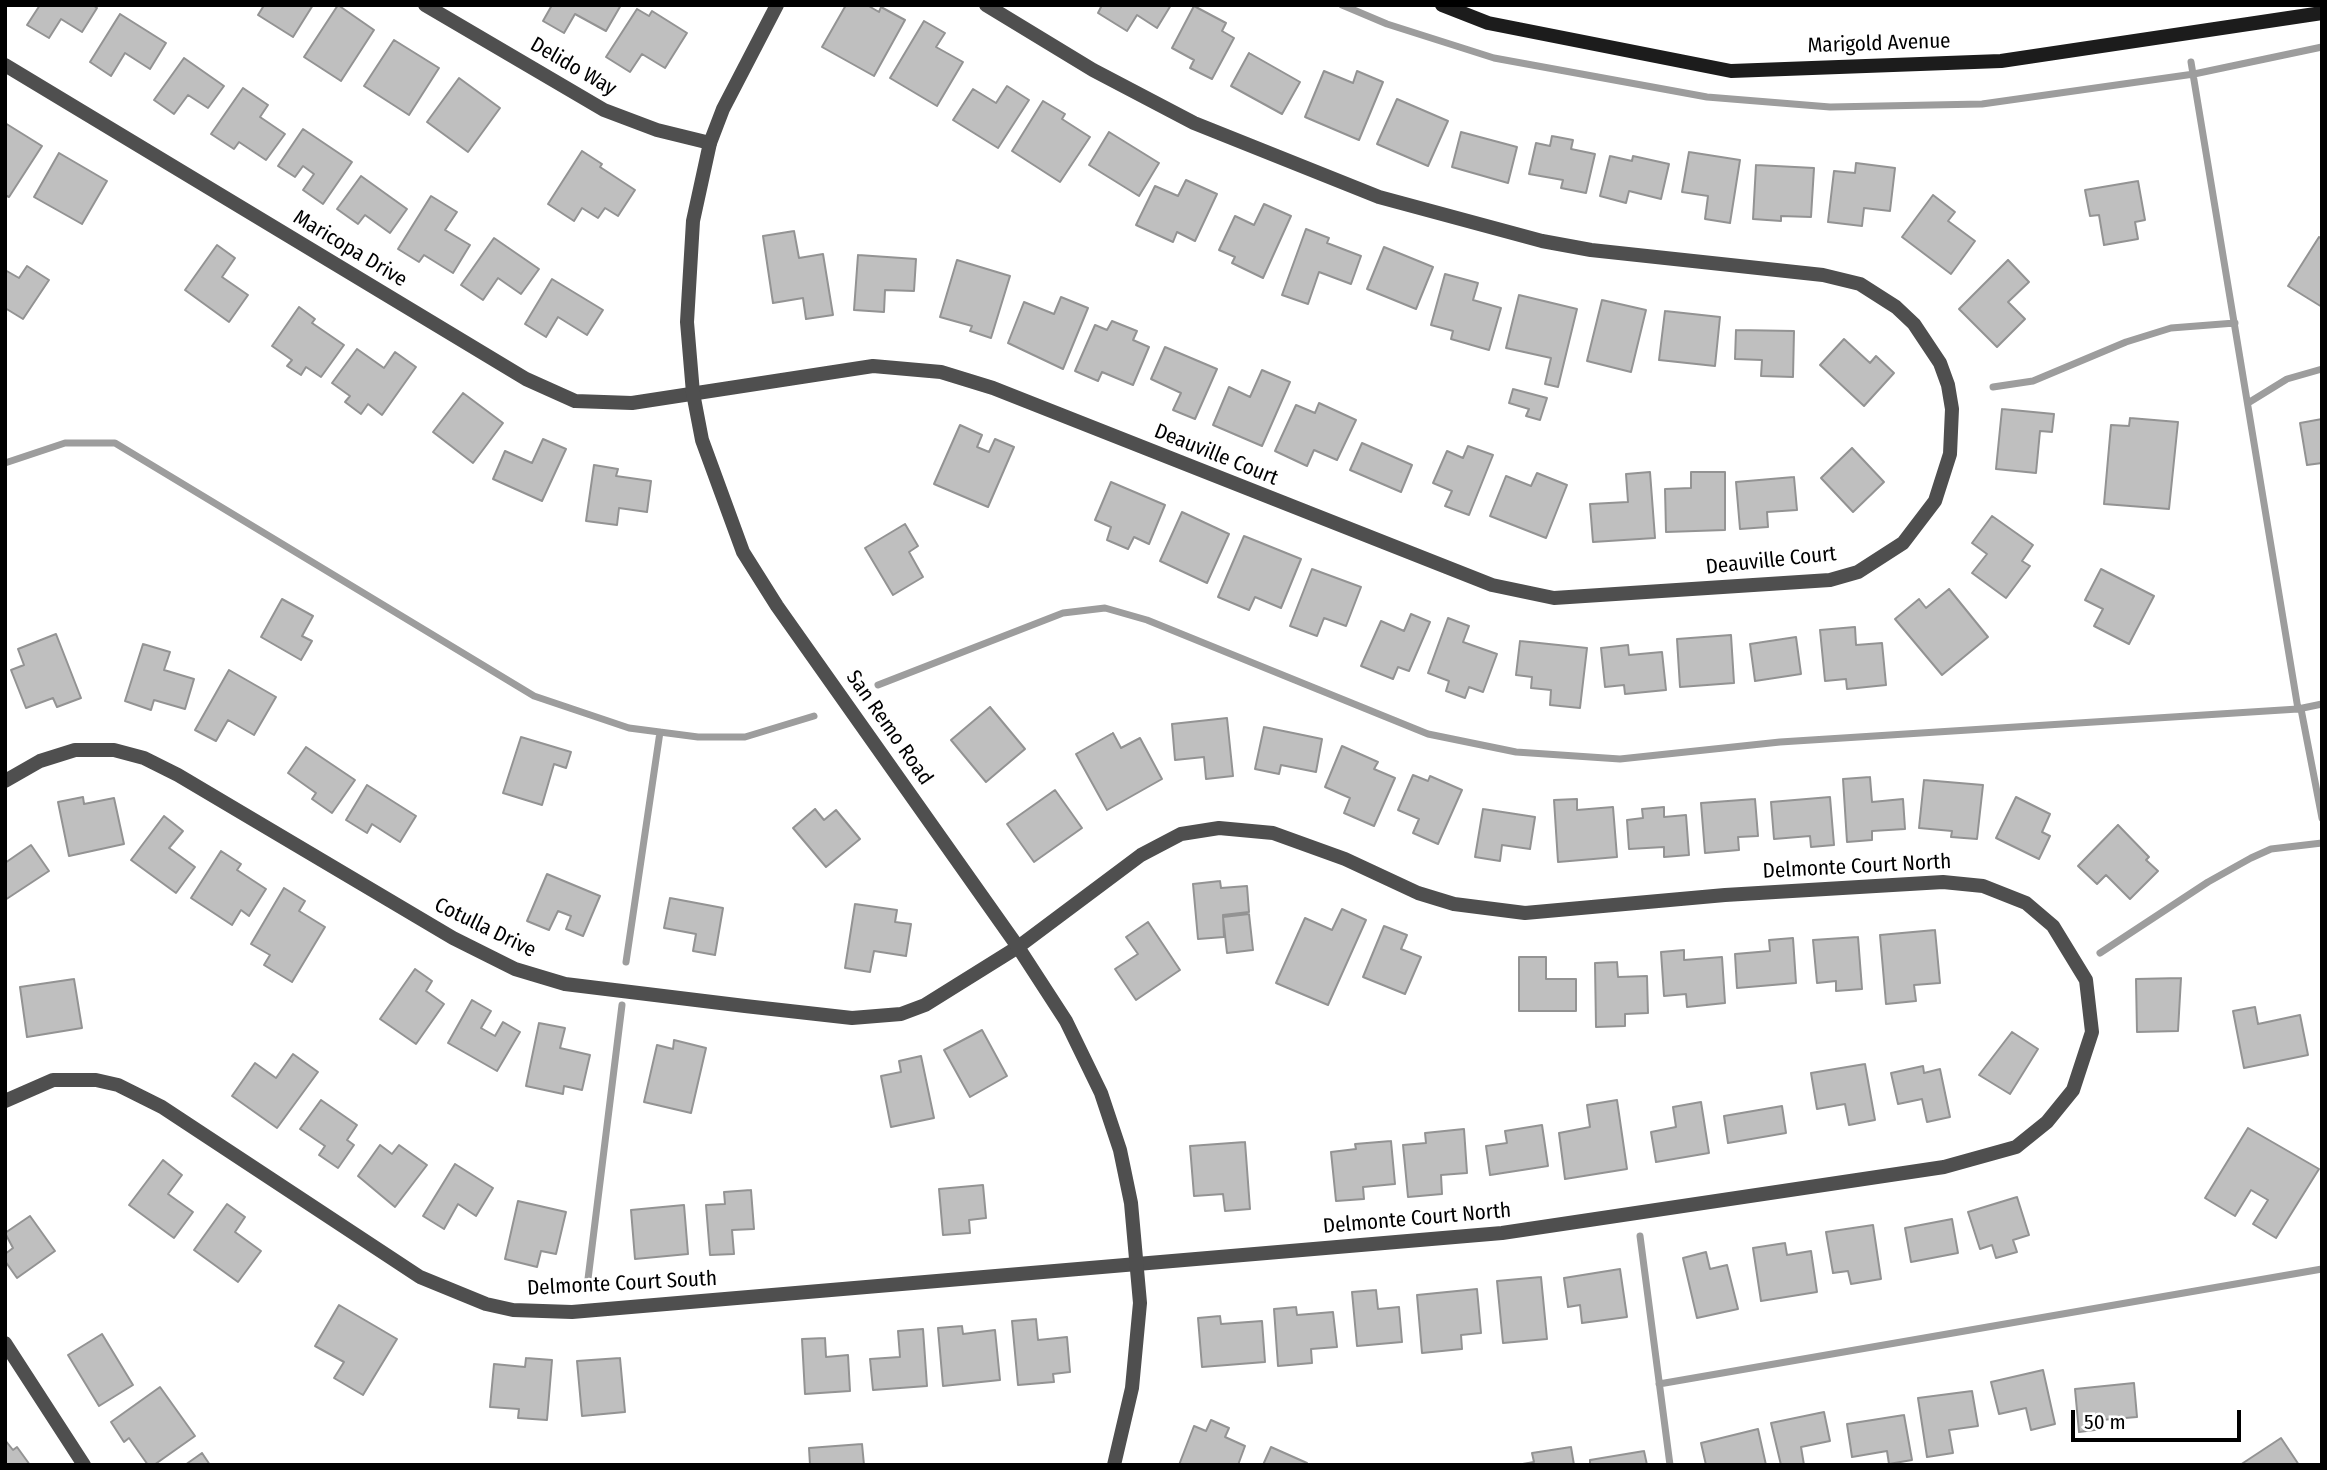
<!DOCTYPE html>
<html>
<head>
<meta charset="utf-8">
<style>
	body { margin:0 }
	#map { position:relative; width:2327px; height:1470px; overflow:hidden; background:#fff; font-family:"Fira Sans Condensed",sans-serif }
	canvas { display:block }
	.frame { position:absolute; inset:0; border:7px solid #000; pointer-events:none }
	.scale { position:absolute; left:2071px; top:1410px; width:170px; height:32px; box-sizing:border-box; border:4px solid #000; border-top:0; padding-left:9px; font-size:21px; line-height:24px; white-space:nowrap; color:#000; -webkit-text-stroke:5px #fff; paint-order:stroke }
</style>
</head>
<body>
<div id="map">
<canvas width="2327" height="1470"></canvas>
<div class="frame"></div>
<div class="scale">50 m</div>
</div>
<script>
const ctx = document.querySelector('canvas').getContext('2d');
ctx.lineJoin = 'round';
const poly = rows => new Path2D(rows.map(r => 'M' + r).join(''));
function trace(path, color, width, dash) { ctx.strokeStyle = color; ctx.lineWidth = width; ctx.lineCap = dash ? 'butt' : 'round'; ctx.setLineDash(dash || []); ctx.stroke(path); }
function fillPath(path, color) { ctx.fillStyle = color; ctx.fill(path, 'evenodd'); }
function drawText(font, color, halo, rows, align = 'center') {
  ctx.font = font + ' "Fira Sans Condensed",sans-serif'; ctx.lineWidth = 5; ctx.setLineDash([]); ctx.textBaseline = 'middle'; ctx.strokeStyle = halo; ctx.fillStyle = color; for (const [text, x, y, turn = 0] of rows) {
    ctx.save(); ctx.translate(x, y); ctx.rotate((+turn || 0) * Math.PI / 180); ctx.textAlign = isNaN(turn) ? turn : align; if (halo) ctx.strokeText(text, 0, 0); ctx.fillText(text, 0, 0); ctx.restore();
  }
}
trace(poly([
	[1342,5,1387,24,1494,58,1707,97,1830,107,1982,104,2194,74,2322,47],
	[2191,62,2298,709],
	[1993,387,2033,381,2126,342,2171,328,2235,323],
	[2248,403,2287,379,2322,369],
	[5,463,65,443,115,443,534,696,629,728,698,737,745,737,814,716],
	[878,685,1063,613,1105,608,1147,620,1428,734,1516,752,1620,759,1780,742,2298,709,2322,704],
	[2301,709,2322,818],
	[2100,953,2208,882,2251,858,2271,849,2322,843],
	[626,962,660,732],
	[1640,1236,1670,1465],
	[587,1287,622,1005],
	[1659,1384,2322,1269]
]), '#9d9d9d', 7);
const building = poly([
	[40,5,93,5,97,8,82,32,61,19,49,38,27,25,40,5],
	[260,5,313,5,293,37,258,15,263,7,260,5],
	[338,5,374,30,341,81,304,57,338,5],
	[552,5,621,5,606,31,575,14,564,33,543,21,552,5],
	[846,5,867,5,879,12,881,7,905,20,874,76,822,47,846,5],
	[1102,5,1171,5,1157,28,1137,15,1127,31,1098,13,1102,5],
	[1194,6,1226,23,1222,31,1234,38,1212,79,1190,68,1194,60,1172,48,1194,6],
	[637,9,649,16,652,11,687,33,665,68,642,54,630,72,606,57,637,9],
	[120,14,166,43,150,69,125,53,111,76,90,62,120,14],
	[924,21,945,33,936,47,963,62,937,106,890,78,924,21],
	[394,40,439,68,409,115,364,86,394,40],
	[1249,53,1300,82,1282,114,1231,86,1249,53],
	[184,58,224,86,208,108,188,95,174,114,154,100,184,58],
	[1324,71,1353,83,1357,71,1383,82,1359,140,1305,117,1324,71],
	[459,78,500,108,468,152,427,122,459,78],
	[1007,86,1029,100,998,148,953,120,973,89,996,103,1007,86],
	[243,88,268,105,260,117,285,134,266,160,239,142,234,149,211,134,243,88],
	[1397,99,1448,121,1428,166,1377,144,1397,99],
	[1043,101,1065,114,1062,119,1090,137,1060,182,1012,151,1043,101],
	[5,123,42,146,9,197,5,195,5,123],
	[303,129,352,162,323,204,303,190,314,174,303,166,295,177,278,166,303,129],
	[1109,132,1159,163,1139,196,1089,165,1109,132],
	[1461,132,1517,147,1508,183,1452,167,1461,132],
	[1552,136,1573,140,1571,149,1595,154,1586,193,1561,188,1563,180,1529,174,1536,143,1550,146,1552,136],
	[582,151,602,164,600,167,635,190,618,216,605,208,598,218,582,208,574,221,548,204,582,151],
	[1689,152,1740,160,1730,223,1705,219,1708,196,1682,192,1689,152],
	[59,153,107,181,82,224,34,197,59,153],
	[1610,156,1632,161,1633,156,1669,164,1661,199,1629,191,1626,203,1600,196,1610,156],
	[1856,163,1895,168,1890,211,1864,208,1862,226,1828,222,1834,171,1855,173,1856,163],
	[1756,165,1814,168,1811,217,1781,216,1781,221,1753,219,1756,165],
	[361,176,407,209,390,233,365,215,358,224,337,209,361,176],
	[1186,180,1217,194,1195,241,1177,232,1173,242,1136,225,1155,186,1178,196,1186,180],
	[2138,181,2145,220,2135,222,2138,239,2104,245,2099,215,2090,216,2085,190,2138,181],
	[1933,195,1955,212,1948,221,1975,241,1951,274,1902,237,1933,195],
	[431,196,457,212,445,230,470,245,453,273,424,255,419,262,398,249,431,196],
	[1264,204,1291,216,1263,278,1232,263,1235,257,1219,250,1235,216,1254,225,1264,204],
	[1306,229,1329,238,1327,243,1361,256,1351,284,1319,272,1308,304,1282,295,1306,229],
	[794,231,799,258,823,254,833,315,806,319,803,298,773,303,763,236,794,231],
	[2319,237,2322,239,2322,307,2288,286,2319,237],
	[494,238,539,269,521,294,498,278,483,300,461,285,494,238],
	[217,245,235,258,222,277,248,295,229,322,185,290,217,245],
	[1384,247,1433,267,1416,309,1367,289,1384,247],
	[858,255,916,259,914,291,885,290,884,312,854,310,858,255],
	[957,260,1010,276,991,338,970,331,972,326,940,317,957,260],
	[2008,260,2029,282,2008,302,2025,319,1997,347,1959,309,2008,260],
	[27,266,49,280,23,319,5,308,5,270,19,278,27,266],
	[1445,274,1478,283,1473,300,1501,308,1489,350,1451,339,1453,331,1431,325,1445,274],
	[552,279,603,310,587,335,558,317,546,337,525,324,552,279],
	[1519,295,1577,309,1558,387,1545,384,1551,358,1506,348,1519,295],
	[1061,297,1088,308,1063,369,1008,343,1024,302,1054,314,1061,297],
	[1602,300,1646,310,1631,372,1587,361,1602,300],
	[299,307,315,319,312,323,344,345,321,377,306,367,301,375,287,366,292,360,272,346,299,307],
	[1665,311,1720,317,1715,366,1659,360,1665,311],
	[1112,321,1137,331,1133,340,1149,347,1133,385,1102,372,1098,381,1075,371,1095,325,1107,330,1112,321],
	[1736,330,1794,331,1793,377,1761,376,1762,360,1735,359,1736,330],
	[1844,339,1870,363,1876,356,1894,373,1864,406,1820,365,1844,339],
	[1165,347,1217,369,1195,419,1173,410,1181,393,1151,379,1165,347],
	[357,349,384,368,395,352,416,367,382,415,368,404,361,414,345,402,350,396,332,383,357,349],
	[1262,370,1290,382,1262,446,1213,425,1229,387,1250,397,1262,370],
	[1513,389,1547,398,1540,420,1526,416,1529,409,1509,403,1513,389],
	[463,393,503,423,473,463,433,432,463,393],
	[1319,403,1356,420,1337,460,1314,450,1307,466,1275,451,1296,405,1315,413,1319,403],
	[2002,409,2054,414,2052,432,2040,431,2036,473,1996,469,2002,409],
	[2130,418,2178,422,2169,509,2104,504,2111,425,2129,426,2130,418],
	[2322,419,2322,463,2307,465,2300,423,2322,419],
	[960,425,982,435,977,447,989,452,995,439,1014,447,988,507,934,484,960,425],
	[543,439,566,449,542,501,493,479,505,451,532,463,543,439],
	[1362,443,1412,465,1401,492,1350,470,1362,443],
	[1468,446,1493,455,1469,515,1445,506,1452,491,1433,483,1447,451,1463,458,1468,446],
	[1852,448,1884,482,1853,512,1821,478,1852,448],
	[594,465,618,469,616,476,651,481,647,512,619,508,617,525,586,521,594,465],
	[1650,472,1655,538,1593,542,1590,504,1628,502,1626,474,1650,472],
	[1691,472,1725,472,1725,530,1666,532,1665,489,1691,488,1691,472],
	[1537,473,1567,485,1546,538,1490,516,1506,476,1531,486,1537,473],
	[1794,477,1797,510,1767,512,1768,527,1740,529,1736,482,1794,477],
	[1111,482,1165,505,1149,544,1134,537,1128,549,1107,540,1111,527,1095,520,1111,482],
	[1182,512,1229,534,1207,583,1160,561,1182,512],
	[1992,516,2033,545,2022,561,2030,566,2006,598,1972,573,1987,554,1972,543,1992,516],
	[905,524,918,546,909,552,923,577,893,595,865,548,905,524],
	[1244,536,1301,559,1281,608,1255,597,1249,610,1218,597,1244,536],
	[1312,569,1361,587,1346,626,1324,618,1317,636,1290,626,1312,569],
	[2101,569,2154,596,2129,644,2094,626,2103,609,2085,600,2101,569],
	[1949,589,1988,637,1942,675,1895,619,1919,599,1926,608,1949,589],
	[282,599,313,616,302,636,312,641,301,660,261,637,282,599],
	[1411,614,1430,622,1409,671,1398,667,1393,679,1361,666,1381,621,1404,631,1411,614],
	[1448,618,1469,626,1463,642,1497,654,1483,692,1469,687,1465,698,1446,691,1449,681,1428,673,1448,618],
	[1855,627,1856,645,1882,643,1886,685,1847,689,1846,679,1825,681,1820,630,1855,627],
	[56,634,81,698,57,707,53,698,26,708,11,670,24,665,18,649,56,634],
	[1731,635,1734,683,1680,687,1677,639,1731,635],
	[1796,637,1801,674,1755,681,1750,644,1796,637],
	[1520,641,1587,648,1580,708,1550,705,1551,690,1531,688,1532,677,1516,675,1520,641],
	[143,644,170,652,164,670,194,679,185,709,154,700,151,710,125,701,143,644],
	[1628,645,1629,655,1662,652,1666,690,1625,694,1624,685,1605,687,1601,648,1628,645],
	[229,670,276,697,254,735,228,720,216,741,195,730,229,670],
	[990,707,1025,749,986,782,951,740,990,707],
	[1227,718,1233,776,1206,779,1204,757,1175,760,1172,724,1227,718],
	[1264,727,1322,739,1316,772,1281,765,1279,774,1255,769,1264,727],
	[1113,733,1121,748,1140,738,1162,779,1107,810,1076,754,1113,733],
	[521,737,571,752,566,768,554,764,542,805,503,793,521,737],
	[1342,746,1378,762,1374,769,1395,778,1374,826,1344,813,1350,798,1325,787,1342,746],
	[306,747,355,780,332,813,312,799,316,793,288,773,306,747],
	[1413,775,1428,781,1430,776,1462,790,1438,844,1413,833,1419,819,1398,810,1413,775],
	[1870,777,1872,802,1903,799,1905,829,1872,831,1872,840,1847,842,1843,779,1870,777],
	[1924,780,1983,785,1977,839,1951,837,1952,831,1919,828,1924,780],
	[367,785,416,816,400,842,372,824,367,833,346,820,367,785],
	[1055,790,1082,828,1034,862,1007,824,1055,790],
	[83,797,84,804,114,798,124,844,69,856,58,802,83,797],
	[1830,797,1834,845,1811,847,1810,836,1774,839,1771,802,1830,797],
	[2016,797,2050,814,2042,832,2050,836,2039,859,1996,838,2016,797],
	[1577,799,1577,810,1613,807,1617,857,1558,862,1554,800,1577,799],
	[1755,799,1758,836,1738,837,1739,850,1705,853,1701,803,1755,799],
	[1664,807,1664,817,1686,815,1689,855,1664,857,1664,847,1629,849,1627,820,1643,818,1642,809,1664,807],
	[815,809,824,820,836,810,860,839,826,867,793,828,815,809],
	[1483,809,1535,817,1530,849,1502,845,1500,861,1475,857,1483,809],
	[164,816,183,831,169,848,195,867,176,893,131,860,164,816],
	[2118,825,2149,857,2146,860,2158,871,2130,899,2106,875,2097,884,2078,866,2118,825],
	[31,845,49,871,5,900,5,863,31,845],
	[221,851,241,864,237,870,266,889,249,916,241,910,232,925,191,898,221,851],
	[547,874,600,896,583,936,566,929,571,916,558,911,549,930,527,921,547,874],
	[1220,881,1221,888,1247,886,1249,912,1223,915,1224,937,1198,939,1193,884,1220,881],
	[284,888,305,901,299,911,325,927,292,982,264,965,270,955,251,944,284,888],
	[670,898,723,908,715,955,693,951,696,934,664,928,670,898],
	[855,904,897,910,895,922,911,924,906,956,874,951,870,972,845,968,855,904],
	[1342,909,1366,920,1328,1005,1276,983,1305,918,1332,930,1342,909],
	[1249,914,1253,950,1227,953,1223,917,1249,914],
	[1148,922,1180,970,1136,1000,1115,969,1138,954,1126,937,1148,922],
	[1384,926,1407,935,1401,949,1421,957,1405,994,1363,977,1384,926],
	[1935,930,1940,983,1914,985,1916,1001,1886,1004,1880,935,1935,930],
	[1858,937,1862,989,1836,991,1836,981,1817,983,1813,940,1858,937],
	[1793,938,1796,983,1737,988,1735,954,1770,951,1769,940,1793,938],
	[1684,950,1684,960,1722,957,1725,1003,1687,1007,1686,994,1664,996,1661,952,1684,950],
	[1519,957,1546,957,1546,979,1576,979,1576,1011,1519,1011,1519,957],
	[1617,962,1618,977,1647,976,1648,1013,1625,1014,1625,1026,1596,1027,1595,963,1617,962],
	[415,969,432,981,426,991,444,1004,416,1044,380,1019,415,969],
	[2181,978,2178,1031,2137,1032,2136,979,2181,978],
	[74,979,82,1028,27,1037,20,987,74,979],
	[472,1000,491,1011,481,1028,495,1036,503,1022,520,1032,497,1071,448,1043,472,1000],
	[2255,1007,2258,1024,2300,1015,2308,1055,2244,1068,2233,1011,2255,1007],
	[539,1023,565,1028,560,1048,590,1055,582,1090,564,1086,563,1094,526,1086,539,1023],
	[982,1030,1007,1076,970,1097,944,1050,982,1030],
	[2012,1032,2038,1049,2010,1094,1979,1075,2012,1032],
	[674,1040,706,1048,691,1113,644,1102,657,1045,673,1049,674,1040],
	[293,1054,318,1072,277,1128,232,1096,255,1063,276,1078,293,1054],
	[921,1056,934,1118,891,1127,881,1076,901,1072,899,1061,921,1056],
	[1865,1064,1875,1120,1849,1125,1845,1104,1817,1109,1811,1073,1865,1064],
	[1923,1066,1924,1073,1940,1069,1950,1117,1927,1122,1922,1099,1898,1104,1891,1073,1923,1066],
	[321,1100,357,1125,347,1140,354,1145,338,1168,319,1155,325,1146,300,1129,321,1100],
	[1617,1100,1627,1169,1565,1179,1559,1133,1590,1127,1587,1105,1617,1100],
	[1701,1102,1709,1153,1656,1162,1651,1132,1676,1127,1673,1107,1701,1102],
	[1782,1106,1786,1133,1728,1143,1724,1116,1782,1106],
	[1542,1125,1548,1166,1490,1175,1486,1146,1507,1143,1505,1131,1542,1125],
	[2248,1128,2319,1169,2276,1238,2253,1224,2268,1200,2251,1190,2235,1216,2205,1198,2248,1128],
	[1464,1129,1467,1173,1441,1175,1442,1194,1408,1197,1403,1145,1426,1143,1425,1133,1464,1129],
	[1391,1141,1395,1184,1363,1187,1364,1199,1336,1201,1331,1152,1356,1149,1355,1144,1391,1141],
	[1245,1142,1250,1209,1225,1211,1223,1194,1194,1196,1190,1146,1245,1142],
	[380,1145,392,1154,399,1145,427,1165,395,1207,358,1176,380,1145],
	[163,1160,182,1175,168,1194,193,1212,174,1238,129,1205,163,1160],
	[455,1164,493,1188,476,1216,458,1204,444,1229,423,1216,455,1164],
	[983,1185,986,1218,969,1220,970,1233,943,1235,939,1189,983,1185],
	[751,1190,754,1229,732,1230,734,1254,710,1255,706,1205,725,1204,724,1192,751,1190],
	[2017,1197,2029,1235,2013,1240,2017,1252,1996,1258,1992,1245,1980,1249,1968,1212,2017,1197],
	[518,1201,566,1212,556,1254,541,1251,537,1267,505,1259,518,1201],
	[227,1204,245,1217,235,1232,261,1251,238,1282,194,1250,227,1204],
	[684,1205,688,1254,635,1259,631,1210,684,1205],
	[30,1216,55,1251,17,1278,5,1261,5,1254,13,1248,5,1233,30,1216],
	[1952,1219,1958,1253,1911,1262,1905,1228,1952,1219],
	[1873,1225,1881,1279,1851,1284,1848,1271,1833,1273,1826,1232,1873,1225],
	[1785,1243,1787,1255,1811,1251,1817,1292,1761,1301,1753,1248,1785,1243],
	[1706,1252,1710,1269,1727,1265,1738,1309,1697,1318,1683,1258,1706,1252],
	[1620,1269,1627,1317,1582,1323,1580,1305,1568,1307,1564,1278,1620,1269],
	[1541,1277,1547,1339,1503,1343,1497,1281,1541,1277],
	[1477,1289,1481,1333,1461,1335,1462,1349,1422,1353,1417,1295,1477,1289],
	[1376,1290,1378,1309,1399,1307,1402,1342,1357,1346,1352,1292,1376,1290],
	[339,1305,397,1339,363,1395,334,1378,344,1362,315,1346,339,1305],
	[1296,1307,1297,1315,1333,1312,1337,1347,1311,1349,1312,1363,1278,1366,1274,1309,1296,1307],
	[1220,1316,1221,1324,1262,1321,1265,1362,1202,1367,1198,1318,1220,1316],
	[1036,1319,1038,1340,1067,1337,1070,1372,1053,1374,1054,1382,1018,1385,1012,1321,1036,1319],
	[962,1326,963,1334,995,1330,1000,1380,943,1386,938,1328,962,1326],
	[923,1329,927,1386,873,1390,870,1359,900,1357,898,1331,923,1329],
	[102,1334,133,1385,99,1406,68,1355,102,1334],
	[825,1338,826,1357,848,1355,850,1391,805,1394,802,1339,825,1338],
	[526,1358,552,1360,547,1420,518,1418,519,1409,490,1407,494,1364,525,1367,526,1358],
	[620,1358,625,1412,582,1416,577,1361,620,1358],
	[2043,1370,2055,1424,2031,1430,2026,1408,1999,1414,1991,1382,2043,1370],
	[2134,1383,2137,1417,2101,1420,2102,1429,2079,1432,2075,1389,2134,1383],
	[160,1387,195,1436,154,1465,148,1465,129,1438,124,1442,111,1422,160,1387],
	[1972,1391,1978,1426,1949,1430,1953,1453,1927,1457,1918,1398,1972,1391],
	[1824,1412,1830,1441,1801,1447,1804,1465,1781,1465,1771,1423,1824,1412],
	[1904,1415,1912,1460,1889,1464,1887,1451,1852,1457,1847,1424,1904,1415],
	[1211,1420,1229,1428,1225,1437,1245,1446,1238,1465,1179,1465,1194,1426,1206,1431,1211,1420],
	[1758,1429,1766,1465,1706,1465,1701,1443,1758,1429],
	[2281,1438,2299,1465,2240,1465,2281,1438],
	[5,1440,13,1450,17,1447,30,1465,5,1465,5,1440],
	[862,1444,864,1465,810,1465,809,1448,862,1444],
	[1271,1447,1307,1463,1306,1465,1263,1465,1271,1447],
	[1571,1447,1574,1465,1517,1465,1534,1462,1532,1453,1571,1447],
	[1644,1451,1647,1465,1590,1465,1590,1460,1644,1451],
	[202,1453,210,1465,185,1465,202,1453]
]);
fillPath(building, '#bfbfbf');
trace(building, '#939393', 2);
trace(poly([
	[425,5,604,110,657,130,710,143],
	[5,65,526,379,575,401,632,403,873,366,941,372,993,388,1492,585,1554,598,1830,580,1858,572,1903,543,1935,501,1950,454,1952,409,1948,385,1940,363,1914,324,1896,307,1860,284,1823,275,1591,250,1542,241,1379,197,1194,123,1093,70,986,5],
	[5,781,40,761,75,750,114,750,144,758,178,775,453,938,515,969,565,984,745,1006,852,1018,901,1014,925,1005,1018,947,1141,855,1181,834,1219,828,1273,833,1345,859,1418,893,1454,904,1525,913,1725,895,1943,882,1983,886,2026,903,2053,926,2086,980,2092,1032,2073,1090,2047,1122,2016,1147,1944,1167,1502,1233,572,1312,513,1310,486,1304,420,1277,162,1107,118,1085,96,1080,53,1080,5,1101],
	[5,1343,84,1465]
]), '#4f4f4f', 14);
trace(poly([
	[777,5,723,109,710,143,693,221,687,322,693,393,702,440,743,552,777,606,1018,947,1066,1021,1101,1093,1120,1150,1131,1203,1140,1303,1132,1388,1114,1465]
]), '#4f4f4f', 14);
trace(poly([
	[1442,5,1488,23,1731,71,2001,61,2322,13]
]), '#1c1c1c', 14);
drawText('21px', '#000', '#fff', [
	["Marigold Avenue",1879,44,-2],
	["Delido Way",573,67,30],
	["Maricopa Drive",350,249,31],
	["Deauville Court",1216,455,22],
	["Deauville Court",1771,561,-6],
	["San Remo Road",889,728,55],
	["Delmonte Court North",1857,867,-3],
	["Cotulla Drive",485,928,26],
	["Delmonte Court North",1417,1219,-5],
	["Delmonte Court South",622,1284,-3]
]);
</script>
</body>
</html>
